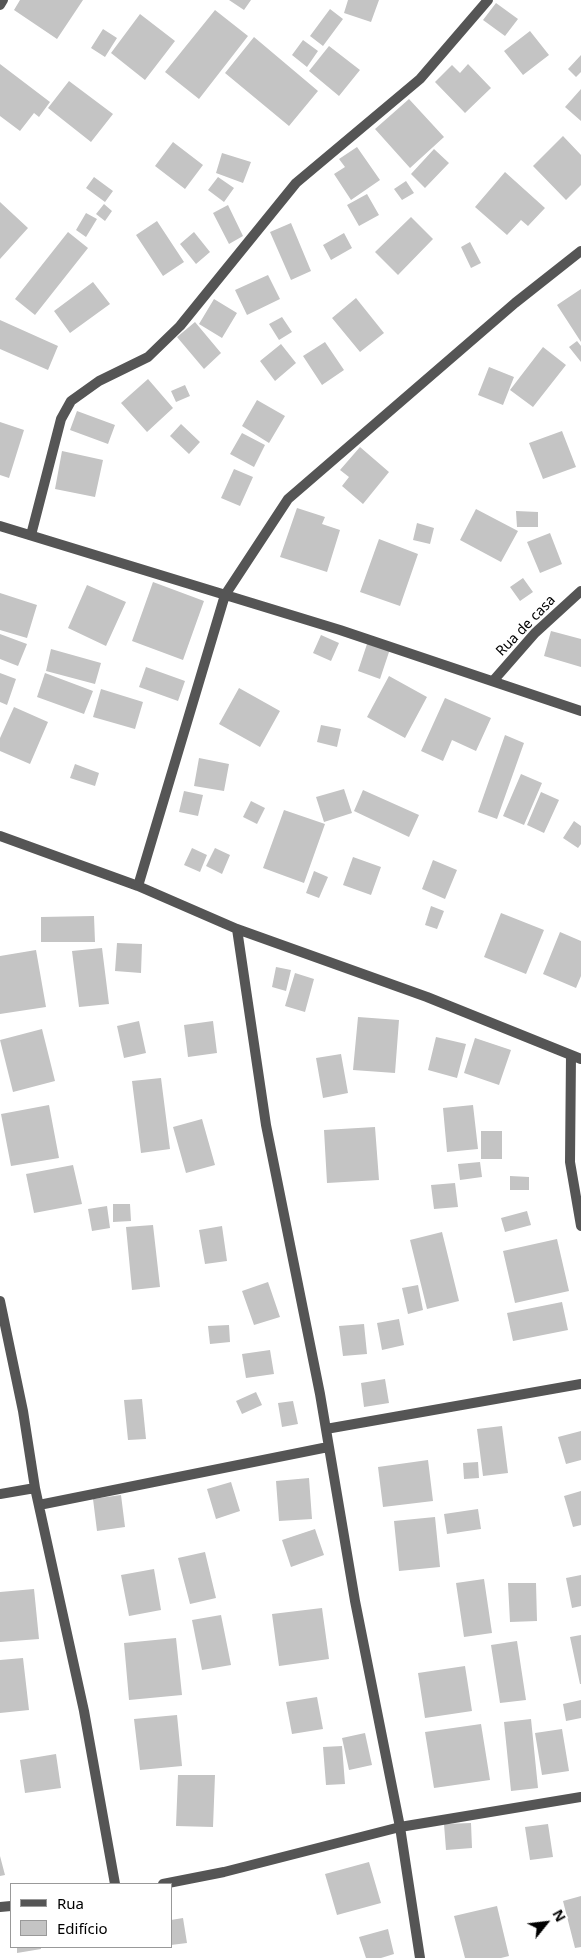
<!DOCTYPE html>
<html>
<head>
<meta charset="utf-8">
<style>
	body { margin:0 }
	#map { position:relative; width:581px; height:1958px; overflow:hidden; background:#fff; font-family:"Noto Sans",sans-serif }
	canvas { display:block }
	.legend { position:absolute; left:10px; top:1883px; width:162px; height:65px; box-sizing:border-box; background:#fff; border:1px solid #999; margin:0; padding:6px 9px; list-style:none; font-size:15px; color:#000 }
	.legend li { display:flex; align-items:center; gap:10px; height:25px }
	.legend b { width:25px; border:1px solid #999 }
	.north { position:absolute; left:521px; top:1898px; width:50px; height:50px; -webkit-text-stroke:4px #fff; paint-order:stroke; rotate:61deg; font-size:14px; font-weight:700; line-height:20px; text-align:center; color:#000 }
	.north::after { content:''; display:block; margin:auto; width:18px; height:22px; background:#000; clip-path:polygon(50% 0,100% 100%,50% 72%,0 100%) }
</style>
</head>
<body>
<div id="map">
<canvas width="581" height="1958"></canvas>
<ul class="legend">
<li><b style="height:6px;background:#555"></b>Rua</li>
<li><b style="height:14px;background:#c4c4c4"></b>Edifício</li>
</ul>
<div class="north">N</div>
</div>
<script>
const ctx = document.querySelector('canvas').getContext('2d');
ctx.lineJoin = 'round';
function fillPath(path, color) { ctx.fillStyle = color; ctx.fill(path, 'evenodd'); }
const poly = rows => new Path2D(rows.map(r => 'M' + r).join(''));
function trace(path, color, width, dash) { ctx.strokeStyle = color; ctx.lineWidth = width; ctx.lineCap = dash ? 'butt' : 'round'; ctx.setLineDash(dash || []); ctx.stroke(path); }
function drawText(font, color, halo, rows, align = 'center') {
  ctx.font = font + ' "Noto Sans",sans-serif'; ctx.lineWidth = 4; ctx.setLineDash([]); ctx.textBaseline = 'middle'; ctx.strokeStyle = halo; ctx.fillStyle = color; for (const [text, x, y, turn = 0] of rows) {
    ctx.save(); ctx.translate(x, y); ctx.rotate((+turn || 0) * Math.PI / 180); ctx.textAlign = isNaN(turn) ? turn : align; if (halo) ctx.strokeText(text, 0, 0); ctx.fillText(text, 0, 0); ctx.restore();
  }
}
fillPath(poly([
	[20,0,83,0,57,39,14,10],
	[229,0,251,0,244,10],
	[348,0,379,0,371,22,344,13],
	[496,3,518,19,505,36,483,20],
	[330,9,343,19,323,46,310,36],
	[215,10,248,36,199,99,165,72],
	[140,14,175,41,145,80,111,53],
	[103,29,117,38,105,57,91,48],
	[530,31,549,55,523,75,504,51],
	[254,37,318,91,289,126,225,73],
	[303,40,318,51,307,67,292,55],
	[329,46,360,70,339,96,309,71],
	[581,55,581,72,576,77,568,69],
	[0,64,50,102,39,117,34,113,20,131,0,116],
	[468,64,491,88,465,113,435,82,452,65,460,73],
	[69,81,113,114,91,142,48,108],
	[581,89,581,121,565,107],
	[409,99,444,137,410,168,375,129],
	[563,136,581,155,581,185,566,200,533,166],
	[173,142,203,165,185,189,155,166],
	[357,147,380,180,351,200,334,174,345,167,339,159],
	[434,149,449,163,425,188,411,174],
	[222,153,251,162,243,183,216,173],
	[505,172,545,208,528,226,521,220,507,235,475,207],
	[94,177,113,191,105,202,86,188],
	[218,177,234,188,224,202,208,190],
	[406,181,414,193,402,200,394,189],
	[367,194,379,215,359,226,347,205],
	[0,202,28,228,0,259],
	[104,204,112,211,105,221,96,214],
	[228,205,243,236,229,244,213,213],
	[86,213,97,219,86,237,76,230],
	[411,217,433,239,398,275,375,252],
	[157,221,184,262,163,276,136,235],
	[291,223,311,271,291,280,270,232],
	[68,232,88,248,35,315,15,299],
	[194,232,210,252,196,264,180,244],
	[344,233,352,248,331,260,323,245],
	[470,242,481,263,471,268,461,247],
	[268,275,280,299,247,315,235,290],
	[93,282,110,304,70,333,54,311],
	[581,289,581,342,557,305],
	[356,298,384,333,360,352,332,318],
	[214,299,237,313,222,338,199,324],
	[282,317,292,332,279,340,269,324],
	[0,320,58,346,48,370,0,349],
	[195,322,221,353,204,369,177,337],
	[577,341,581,346,581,362,569,347],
	[325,342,344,370,322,385,303,356],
	[281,344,296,363,275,381,260,361],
	[543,347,566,365,533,407,510,390],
	[489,367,514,377,503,405,478,395],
	[148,379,173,408,147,432,121,403],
	[185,385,190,396,176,402,171,391],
	[257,400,285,416,269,443,242,426],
	[77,411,115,425,108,444,70,430],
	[0,422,24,430,9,478,0,475],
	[181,424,200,442,189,454,170,436],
	[562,431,576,467,543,479,529,443],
	[242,433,265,445,254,467,230,454],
	[360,447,389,472,363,504,342,486,349,477,340,470],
	[62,451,103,460,95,497,55,489],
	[234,469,253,477,240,506,221,498],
	[297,508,325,517,322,524,340,530,327,572,280,557],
	[476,509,518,531,501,562,460,540],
	[516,511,538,512,538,527,517,527],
	[417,523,434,528,430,544,413,540],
	[550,533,562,564,540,573,527,542],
	[379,539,418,554,400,606,360,592],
	[523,578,533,592,520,601,510,587],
	[153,582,204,601,183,660,132,641],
	[87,585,126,602,106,646,68,628],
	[0,593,37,605,27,638,0,630],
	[551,631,581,639,581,667,544,656],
	[0,634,27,644,18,666,0,659],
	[321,635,339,643,331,661,313,653],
	[368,641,390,649,380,679,358,671],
	[51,649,101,663,95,684,46,671],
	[146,667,185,681,178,701,139,687],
	[0,673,16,679,7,705,0,702],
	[45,673,93,691,84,714,37,697],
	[389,676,427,697,405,738,367,717],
	[239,688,280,711,260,747,219,724],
	[101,689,143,702,135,729,93,717],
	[445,698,491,718,476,751,452,740,443,761,421,751],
	[14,707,48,722,30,764,0,751,0,738],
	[321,725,341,729,337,747,317,742],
	[505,735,524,743,497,819,478,812],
	[199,758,229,764,224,791,194,786],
	[75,764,99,773,95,786,70,778],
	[521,774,542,783,524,825,503,816],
	[344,789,352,813,324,822,316,797],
	[363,790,419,815,409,837,354,811],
	[184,791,203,795,198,816,179,812],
	[541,792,559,800,544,833,527,825],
	[251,801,265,808,257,824,243,817],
	[284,810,325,824,304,883,263,868],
	[574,821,581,826,581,844,578,848,563,838],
	[192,848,207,855,200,872,184,865],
	[215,848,230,855,222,874,206,866],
	[353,857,381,867,371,895,343,885],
	[433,860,457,870,445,899,422,889],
	[314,871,328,877,319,898,306,893],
	[431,906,444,911,437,929,425,925],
	[501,913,544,930,526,974,484,957],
	[94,916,95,942,41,942,41,917],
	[560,932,581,941,581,976,576,988,543,974],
	[117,943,142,944,141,973,115,971],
	[102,948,109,1004,79,1007,72,951],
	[36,950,46,1007,0,1014,0,956],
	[276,967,291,970,286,991,272,987],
	[295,973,314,979,305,1012,285,1006],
	[358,1017,399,1020,395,1073,353,1070],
	[139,1021,146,1053,124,1058,117,1026],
	[213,1021,217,1053,188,1057,184,1025],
	[42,1029,55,1081,13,1092,0,1040],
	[436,1037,466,1044,457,1078,428,1070],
	[475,1038,511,1050,499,1085,464,1073],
	[341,1054,348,1093,323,1098,316,1058],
	[161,1078,170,1149,141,1153,132,1081],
	[49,1105,59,1158,11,1166,1,1114],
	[473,1105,478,1149,447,1152,443,1108],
	[202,1119,215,1165,186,1173,173,1127],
	[375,1127,379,1180,327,1183,324,1130],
	[481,1131,502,1131,502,1159,481,1159],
	[480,1162,482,1177,460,1180,458,1164],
	[73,1165,82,1204,34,1213,26,1174],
	[510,1176,529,1177,529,1190,510,1190],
	[455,1183,458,1207,434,1209,431,1185],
	[113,1204,130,1204,131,1221,113,1222],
	[107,1206,110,1228,92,1231,88,1209],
	[527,1211,531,1225,505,1232,501,1218],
	[153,1225,160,1287,132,1290,126,1227],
	[222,1226,227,1261,205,1264,199,1230],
	[442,1232,459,1301,427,1309,410,1240],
	[557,1239,569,1291,515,1303,503,1251],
	[268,1282,280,1317,254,1325,242,1291],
	[418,1285,423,1310,408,1314,402,1288],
	[562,1302,568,1330,513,1341,507,1313],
	[399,1319,404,1345,382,1350,377,1323],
	[364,1324,367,1354,343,1356,339,1326],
	[229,1325,230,1342,210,1344,208,1326],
	[270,1350,274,1374,246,1378,242,1354],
	[385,1379,389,1403,364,1407,361,1383],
	[256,1392,262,1405,242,1414,236,1401],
	[142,1399,146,1439,128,1440,124,1400],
	[293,1401,298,1424,282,1427,278,1403],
	[502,1426,508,1473,483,1476,477,1429],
	[581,1431,581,1460,566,1464,558,1437],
	[428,1460,433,1501,383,1507,378,1467],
	[478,1462,479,1478,464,1479,463,1463],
	[309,1478,312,1519,279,1521,276,1481],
	[231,1482,240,1511,216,1519,207,1489],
	[581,1491,581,1525,573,1527,564,1496],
	[121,1495,125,1527,97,1531,93,1499],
	[478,1509,481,1529,447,1534,444,1514],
	[435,1517,440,1567,399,1571,394,1521],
	[315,1529,324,1555,291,1567,282,1540],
	[205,1552,216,1598,190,1604,178,1558],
	[154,1569,161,1610,129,1616,121,1575],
	[581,1575,581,1606,572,1608,566,1578],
	[484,1579,492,1633,464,1637,456,1583],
	[508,1583,536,1583,537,1621,510,1622],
	[34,1589,39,1639,0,1642,0,1592],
	[322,1608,329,1659,279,1666,272,1614],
	[221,1615,231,1665,202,1670,192,1620],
	[581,1635,581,1684,580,1684,570,1637],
	[176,1638,182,1695,129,1700,124,1643],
	[517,1641,526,1700,500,1703,491,1645],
	[23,1658,29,1710,0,1713,0,1660],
	[465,1666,472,1711,425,1718,418,1673],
	[317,1697,323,1729,292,1734,286,1702],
	[581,1700,581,1718,566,1721,563,1704],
	[177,1715,182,1766,140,1770,134,1719],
	[531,1719,538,1788,511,1791,504,1722],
	[481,1724,490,1780,434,1788,425,1732],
	[562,1729,569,1771,542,1775,535,1733],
	[365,1733,372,1765,349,1770,342,1738],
	[342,1746,345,1784,326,1785,323,1747],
	[56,1754,61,1788,25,1793,20,1760],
	[178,1775,215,1775,213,1827,176,1826],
	[471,1823,472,1848,446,1850,444,1824],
	[548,1824,553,1857,530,1860,525,1827],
	[0,1856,5,1875,0,1876],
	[369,1862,381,1903,337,1915,325,1874],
	[581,1896,581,1947,575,1948,563,1901],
	[497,1906,509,1956,501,1958,465,1958,454,1916],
	[183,1918,187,1943,171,1945,171,1920],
	[388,1929,394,1954,381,1958,366,1958,359,1937],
	[17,1947,41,1947,41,1949,17,1953]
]), '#c4c4c4');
trace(poly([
	[0,5,3,0],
	[0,526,340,630,581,711],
	[31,535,61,419,71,401,99,381,148,357,180,326,296,183,420,79,488,0],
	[493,681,535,633,581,591],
	[0,836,138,886,237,929,427,997,581,1059],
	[138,886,225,595,288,499,515,303,581,251],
	[237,929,266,1125,320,1394,355,1601,400,1827,420,1958],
	[571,1055,570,1162,581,1226],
	[0,1301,23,1411,35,1488,84,1711,115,1884],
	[326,1429,581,1384],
	[0,1494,35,1488],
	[39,1505,328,1447],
	[163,1884,224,1872,400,1827,581,1797],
	[0,1907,11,1906]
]), '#555', 10);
drawText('14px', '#000', '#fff', [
	["Rua de casa",526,626,-46]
]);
</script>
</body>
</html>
